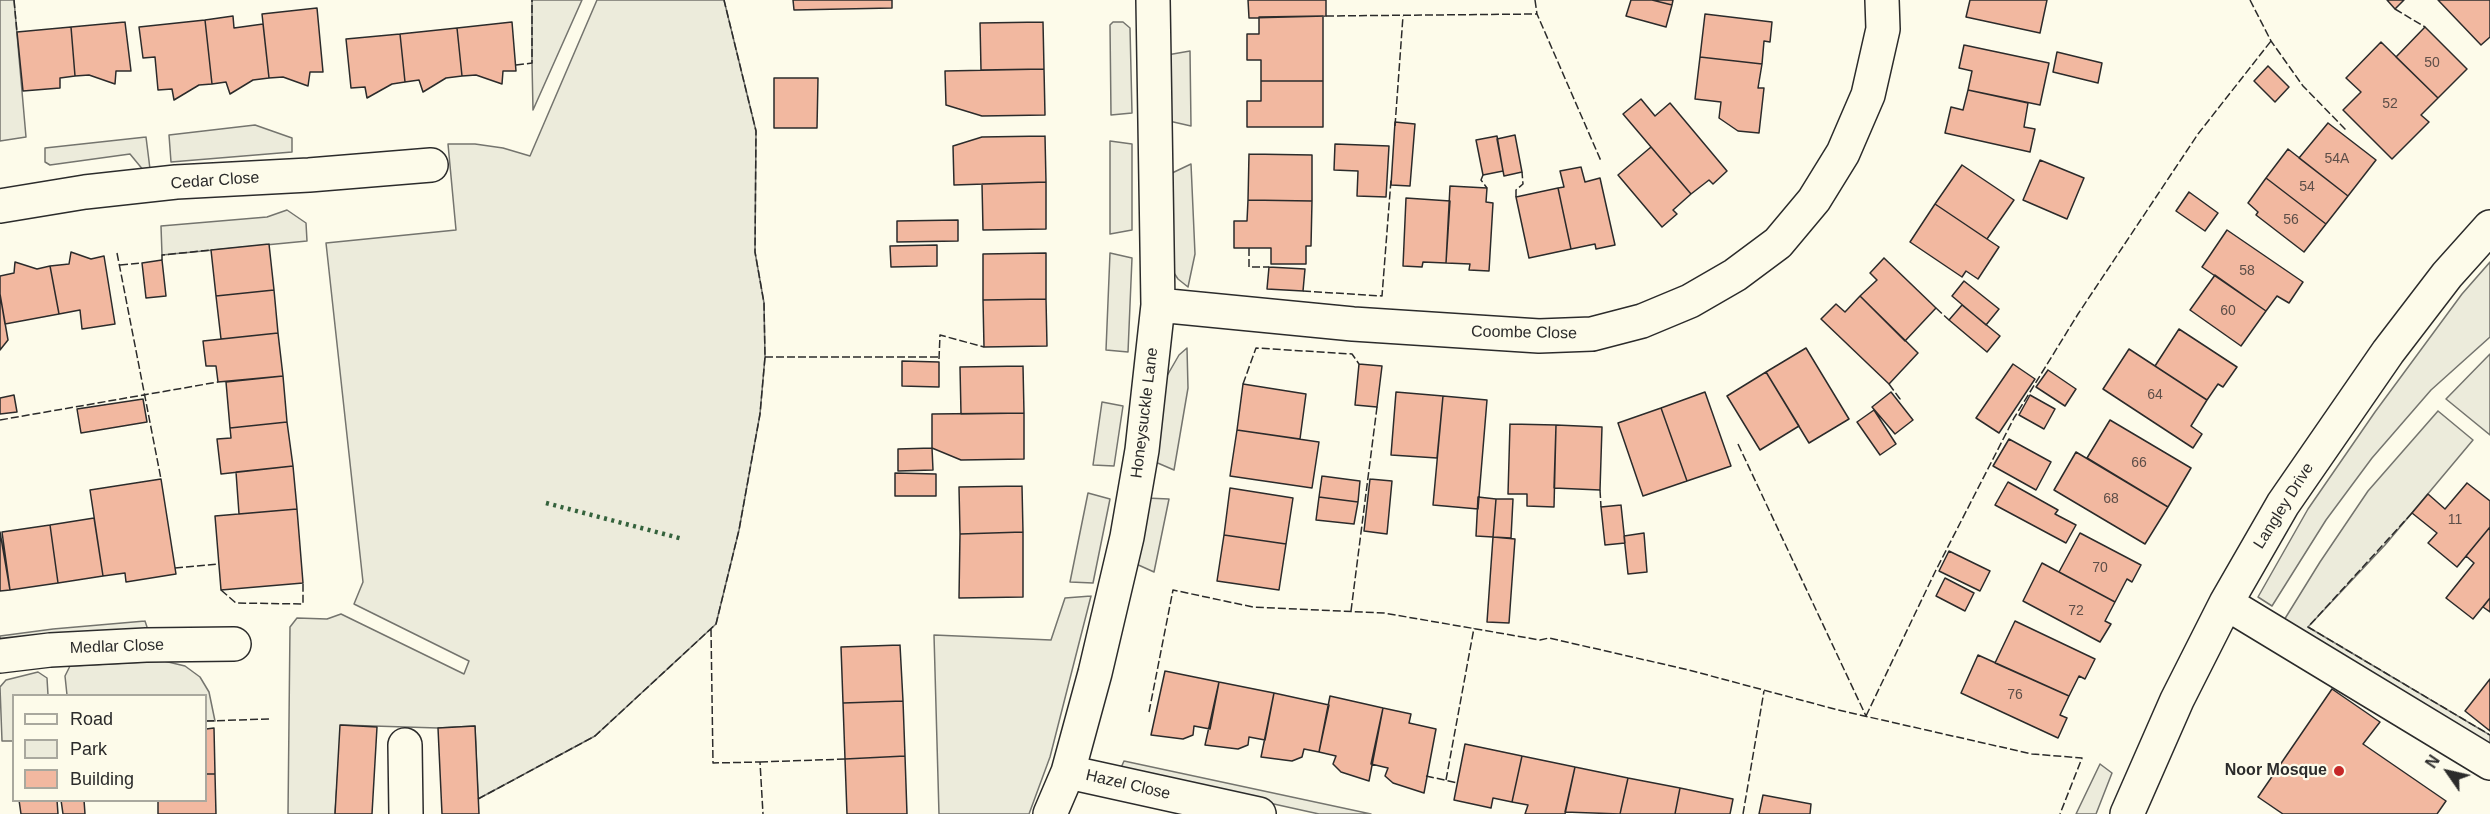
<!DOCTYPE html>
<html>
<head>
<meta charset="utf-8">
<style>
	body { margin:0 }
	#map { position:relative; width:2490px; height:814px; overflow:hidden; background:#fdfbea; font-family:Arial,sans-serif }
	canvas { display:block }
	.legend { position:absolute; left:12px; top:694px; width:195px; height:108px; box-sizing:border-box; background:#fdfbea; border:2px solid #a9a89e; margin:0; padding:8px 10px; list-style:none; font-size:18px; color:#2b2b2b }
	.legend li { display:flex; align-items:center; gap:12px; height:30px }
	.legend b { width:30px; border:2px solid #a9a89e }
	.north { position:absolute; left:2418px; top:742px; width:60px; height:60px; -webkit-text-stroke:4px #fdfbea; paint-order:stroke; rotate:304deg; font-size:16px; font-weight:700; line-height:24px; text-align:center; color:#2b2b2b }
	.north::after { content:''; display:block; margin:auto; width:21px; height:27px; background:#2b2b2b; clip-path:polygon(50% 0,100% 100%,50% 72%,0 100%) }
</style>
</head>
<body>
<div id="map">
<canvas width="2490" height="814"></canvas>
<ul class="legend">
<li><b style="height:8px;background:#fdfbea"></b>Road</li>
<li><b style="height:16px;background:#ecebdb"></b>Park</li>
<li><b style="height:16px;background:#f2b8a0"></b>Building</li>
</ul>
<div class="north">N</div>
</div>
<script>
const ctx = document.querySelector('canvas').getContext('2d');
ctx.lineJoin = 'round';
function fillPath(path, color) { ctx.fillStyle = color; ctx.fill(path, 'evenodd'); }
const poly = rows => new Path2D(rows.map(r => 'M' + r).join(''));
function trace(path, color, width, dash) { ctx.strokeStyle = color; ctx.lineWidth = width; ctx.lineCap = dash ? 'butt' : 'round'; ctx.setLineDash(dash || []); ctx.stroke(path); }
function drawText(font, color, halo, rows, align = 'center') {
  ctx.font = font + ' Arial,sans-serif'; ctx.lineWidth = 4.5; ctx.setLineDash([]); ctx.textBaseline = 'middle'; ctx.strokeStyle = halo; ctx.fillStyle = color; for (const [text, x, y, turn = 0] of rows) {
    ctx.save(); ctx.translate(x, y); ctx.rotate((+turn || 0) * Math.PI / 180); ctx.textAlign = isNaN(turn) ? turn : align; if (halo) ctx.strokeText(text, 0, 0); ctx.fillText(text, 0, 0); ctx.restore();
  }
}
const green = poly([
	[0,0,14,0,26,137,0,141,0,0],
	[532,0,582,0,533,110,532,63,532,0],
	[597,0,724,0,756,131,755,252,764,303,765,357,760,414,739,530,716,624,595,736,478,799,475,726,438,728,341,725,335,814,288,814,290,627,297,618,327,619,341,614,464,674,469,661,354,604,363,582,326,243,456,230,448,144,475,144,503,148,530,156,597,0],
	[1113,22,1123,22,1130,28,1132,113,1111,115,1110,25,1113,22],
	[1190,51,1191,126,1169,121,1167,55,1190,51],
	[255,125,292,138,292,152,171,162,169,135,255,125],
	[146,137,150,169,144,171,130,154,50,165,45,162,45,148,146,137],
	[1110,141,1132,144,1132,230,1110,234,1110,141],
	[1191,164,1195,254,1188,287,1178,279,1170,267,1170,174,1191,164],
	[287,210,306,223,307,241,162,255,161,226,267,217,287,210],
	[1110,253,1132,258,1128,352,1106,350,1110,253],
	[2490,262,2490,337,2431,390,2372,458,2326,520,2272,606,2258,597,2308,509,2375,412,2462,294,2490,262],
	[1187,348,1188,388,1174,470,1153,461,1164,381,1179,355,1187,348],
	[2490,354,2490,435,2446,399,2490,354],
	[1102,402,1123,406,1114,466,1093,465,1102,402],
	[2438,411,2473,440,2385,545,2308,627,2490,735,2490,753,2281,625,2320,562,2368,491,2438,411],
	[1088,493,1110,499,1093,583,1070,582,1088,493],
	[1146,498,1169,499,1154,572,1134,563,1146,498],
	[1091,596,1050,757,1029,814,939,814,934,635,1051,640,1065,598,1091,596],
	[145,621,148,630,0,641,0,636,53,629,145,621],
	[164,661,185,666,200,677,209,692,215,721,206,721,206,696,67,695,65,676,70,666,164,661],
	[38,672,47,678,48,695,14,696,13,741,2,741,0,687,6,680,38,672],
	[1124,761,1371,814,1319,814,1120,770,1124,761],
	[2100,764,2112,773,2096,814,2076,814,2100,764]
]);
fillPath(green, '#ecebdb');
trace(green, '#74746e', 1.5);
const building = poly([
	[793,0,892,0,892,8,794,10,793,0],
	[1248,0,1326,0,1326,16,1249,18,1248,0],
	[1631,0,1652,0,1672,5,1666,27,1626,16,1631,0],
	[1652,0,1673,0,1672,5,1652,0],
	[1970,0,2047,0,2040,33,1966,17,1970,0],
	[2387,0,2404,0,2395,9,2387,0],
	[2438,0,2490,0,2490,37,2481,45,2438,0],
	[317,8,323,72,310,72,308,86,283,77,269,78,262,14,317,8],
	[1705,14,1772,22,1770,42,1764,41,1762,64,1700,57,1705,14],
	[233,16,234,28,263,24,269,78,253,80,230,94,226,82,212,84,205,20,233,16],
	[1323,16,1323,81,1261,81,1261,60,1247,60,1247,34,1259,34,1259,17,1323,16],
	[205,20,212,84,199,85,174,100,172,89,158,90,155,57,143,58,139,27,205,20],
	[125,22,131,71,116,71,115,84,89,75,75,76,71,27,125,22],
	[512,22,516,71,503,71,502,84,476,75,462,76,457,28,512,22],
	[1043,22,1044,69,981,70,980,23,1043,22],
	[71,27,75,76,60,78,60,88,23,91,17,32,71,27],
	[2425,27,2467,69,2438,98,2396,57,2425,27],
	[457,28,462,76,446,78,423,92,419,80,405,82,400,34,457,28],
	[400,34,405,82,392,84,367,98,365,87,351,88,346,39,400,34],
	[2381,42,2438,98,2421,115,2429,122,2392,159,2343,110,2361,92,2346,78,2381,42],
	[1964,45,2049,63,2040,105,1968,90,1972,71,1959,68,1964,45],
	[2057,52,2102,63,2098,83,2053,72,2057,52],
	[1700,57,1762,64,1758,88,1764,88,1759,133,1738,131,1719,118,1721,102,1695,99,1700,57],
	[2268,66,2289,87,2275,102,2254,81,2268,66],
	[1044,69,1045,115,982,116,946,105,945,71,1044,69],
	[774,78,818,78,817,128,774,128,774,78],
	[1261,81,1323,81,1323,127,1247,127,1247,101,1261,101,1261,81],
	[1968,90,2028,103,2024,127,2035,129,2030,152,1945,133,1951,107,1963,110,1968,90],
	[1641,99,1655,116,1670,103,1727,171,1713,184,1709,180,1691,194,1623,114,1641,99],
	[1395,122,1415,124,1410,186,1391,185,1395,122],
	[2328,123,2376,160,2348,196,2299,158,2328,123],
	[1515,135,1522,172,1504,176,1497,139,1515,135],
	[1045,136,1046,182,954,185,953,146,982,137,1045,136],
	[1497,136,1503,171,1483,175,1476,140,1497,136],
	[1335,144,1389,146,1386,197,1357,196,1358,171,1334,170,1335,144],
	[1651,147,1691,194,1673,210,1677,214,1662,227,1618,175,1651,147],
	[2288,149,2348,196,2326,224,2266,178,2288,149],
	[1249,154,1312,155,1312,201,1248,200,1249,154],
	[2040,160,2084,178,2067,219,2023,200,2040,160],
	[1962,165,2014,200,1987,239,1935,204,1962,165],
	[1581,167,1585,182,1600,178,1615,245,1596,249,1595,244,1571,249,1558,188,1564,187,1560,171,1581,167],
	[2266,178,2326,224,2304,252,2256,215,2258,212,2248,203,2266,178],
	[1046,182,1046,229,983,230,982,184,1046,182],
	[1450,186,1487,188,1486,202,1493,203,1489,271,1469,270,1470,264,1446,263,1450,186],
	[1558,188,1571,249,1529,258,1516,197,1558,188],
	[2189,192,2218,213,2205,231,2176,211,2189,192],
	[1406,198,1450,201,1446,263,1423,262,1422,267,1403,266,1406,198],
	[1248,200,1312,201,1311,246,1306,246,1306,264,1271,264,1271,248,1234,248,1234,221,1247,221,1248,200],
	[1935,204,1999,247,1978,279,1966,271,1962,277,1910,242,1935,204],
	[958,220,958,241,897,242,897,221,958,220],
	[2227,230,2303,282,2289,303,2277,296,2266,311,2202,267,2227,230],
	[269,244,274,290,216,296,211,250,269,244],
	[937,245,937,266,891,267,890,246,937,245],
	[71,252,91,259,104,256,115,324,82,329,80,310,59,314,50,266,69,264,71,252],
	[1046,253,1046,299,983,300,983,254,1046,253],
	[1884,258,1936,308,1905,341,1860,296,1877,280,1870,273,1884,258],
	[162,260,166,296,146,298,142,263,162,260],
	[15,262,37,269,50,266,59,314,5,324,0,294,0,276,14,273,15,262],
	[1269,267,1305,269,1303,291,1267,289,1269,267],
	[2215,275,2266,311,2241,346,2190,310,2215,275],
	[1964,281,1999,309,1986,325,1952,296,1964,281],
	[274,290,278,333,221,339,216,296,274,290],
	[0,294,8,340,0,350,0,294],
	[1860,296,1918,353,1889,384,1821,319,1836,304,1845,312,1860,296],
	[1046,299,1047,346,984,347,983,300,1046,299],
	[1962,305,2000,336,1987,352,1949,320,1962,305],
	[2179,329,2237,367,2223,387,2218,384,2207,400,2155,366,2179,329],
	[278,333,283,376,218,382,216,366,206,366,203,341,278,333],
	[1806,348,1849,419,1809,443,1766,372,1806,348],
	[2129,349,2207,400,2191,426,2202,434,2193,448,2103,389,2129,349],
	[902,361,939,362,939,387,902,386,902,361],
	[1359,364,1382,366,1377,407,1355,405,1359,364],
	[2013,364,2035,379,1999,433,1976,418,2013,364],
	[1023,366,1024,413,961,414,960,367,1023,366],
	[2048,370,2076,389,2065,406,2036,387,2048,370],
	[1766,372,1799,426,1760,450,1727,396,1766,372],
	[283,376,287,422,230,428,226,382,283,376],
	[1243,384,1306,394,1300,439,1237,430,1243,384],
	[1396,392,1443,396,1437,458,1391,455,1396,392],
	[1705,392,1731,466,1687,481,1661,408,1705,392],
	[1891,392,1913,420,1895,434,1872,407,1891,392],
	[14,395,17,412,0,414,0,398,14,395],
	[2030,395,2055,409,2044,429,2019,415,2030,395],
	[1443,396,1487,400,1478,509,1433,505,1443,396],
	[143,399,147,422,81,433,77,409,143,399],
	[1661,408,1687,481,1643,496,1618,423,1661,408],
	[1874,410,1896,444,1880,455,1857,422,1874,410],
	[1024,413,1024,459,961,460,932,448,932,414,1024,413],
	[2110,420,2191,468,2168,507,2087,458,2110,420],
	[287,422,293,466,221,474,217,439,231,438,230,428,287,422],
	[1510,424,1556,425,1554,507,1527,506,1527,494,1508,494,1510,424],
	[1556,425,1602,427,1600,490,1554,488,1556,425],
	[1237,430,1319,442,1312,488,1230,476,1237,430],
	[2009,439,2051,462,2036,490,1993,466,2009,439],
	[932,448,933,470,898,471,898,449,932,448],
	[2076,452,2168,507,2145,544,2054,490,2076,452],
	[293,466,297,509,239,514,236,472,293,466],
	[895,473,936,474,936,496,895,496,895,473],
	[1322,476,1360,481,1358,502,1319,497,1322,476],
	[161,479,176,574,126,582,125,573,103,576,90,490,161,479],
	[1370,479,1392,481,1387,534,1364,531,1370,479],
	[2008,482,2058,510,2055,514,2076,525,2066,543,1995,505,2008,482],
	[2467,483,2490,501,2490,527,2457,567,2428,543,2437,533,2412,513,2428,494,2445,509,2467,483],
	[1022,486,1023,532,960,534,959,487,1022,486],
	[1230,488,1293,498,1286,544,1224,535,1230,488],
	[1319,497,1358,502,1354,524,1316,520,1319,497],
	[1478,497,1496,499,1493,537,1476,536,1478,497],
	[1496,499,1513,499,1511,538,1493,537,1496,499],
	[1621,505,1625,543,1605,545,1601,507,1621,505],
	[297,509,303,583,221,590,215,516,297,509],
	[94,518,103,576,58,583,50,525,94,518],
	[50,525,58,583,10,590,2,532,50,525],
	[2490,527,2490,598,2473,619,2446,598,2474,563,2466,556,2490,527],
	[0,532,10,590,0,591,0,532],
	[1023,532,1023,597,959,598,960,534,1023,532],
	[1644,533,1647,572,1628,574,1624,536,1644,533],
	[2080,533,2141,565,2132,582,2127,579,2115,602,2059,572,2080,533],
	[1224,535,1286,544,1279,590,1217,581,1224,535],
	[1493,537,1515,539,1509,623,1487,622,1493,537],
	[1949,551,1990,571,1980,591,1939,571,1949,551],
	[2042,563,2115,602,2105,621,2111,624,2100,642,2023,601,2042,563],
	[1945,578,1974,593,1965,611,1936,596,1945,578],
	[2490,598,2490,612,2483,607,2490,598],
	[2015,621,2095,659,2085,679,2079,676,2069,696,1995,663,2015,621],
	[900,645,903,701,843,703,841,647,900,645],
	[1978,655,2069,696,2060,715,2067,718,2058,738,1961,693,1978,655],
	[1165,671,1219,682,1210,729,1194,726,1193,735,1183,739,1151,735,1165,671],
	[2490,679,2490,731,2465,711,2490,679],
	[1219,682,1274,693,1265,740,1249,737,1248,745,1238,749,1205,745,1219,682],
	[2332,689,2380,722,2363,744,2446,801,2437,814,2283,814,2258,797,2332,689],
	[1274,693,1329,705,1319,752,1304,749,1302,757,1292,761,1261,757,1274,693],
	[1330,696,1383,708,1369,781,1341,772,1333,764,1336,756,1319,752,1330,696],
	[903,701,905,756,845,759,843,703,903,701],
	[1383,708,1411,714,1409,723,1436,729,1424,793,1393,783,1385,776,1388,768,1371,764,1383,708],
	[340,725,377,727,372,814,335,814,340,725],
	[475,726,479,814,442,814,438,728,475,726],
	[214,728,215,774,206,774,206,729,214,728],
	[1465,744,1522,756,1512,802,1493,798,1491,808,1454,800,1465,744],
	[905,756,907,814,847,814,845,759,905,756],
	[1522,756,1575,767,1565,814,1525,814,1528,805,1512,802,1522,756],
	[1575,767,1628,778,1620,814,1565,812,1575,767],
	[206,774,215,774,216,814,158,814,158,800,206,800,206,774],
	[1628,778,1680,788,1675,814,1620,814,1628,778],
	[1680,788,1733,799,1730,814,1675,814,1680,788],
	[1763,795,1811,804,1810,814,1759,814,1763,795],
	[19,800,57,800,58,814,21,814,19,800],
	[61,800,84,800,85,814,63,814,61,800]
]);
fillPath(building, '#f2b8a0');
trace(building, '#2b2b2b', 1.5);
const minor = poly([
	[0,206,85,192,176,182,309,175,431,165],
	[1158,305,1353,324,1539,336,1592,334,1642,321,1690,301,1735,275,1778,243,1814,200,1843,153,1868,95,1883,29,1882,0],
	[2226,603,2490,763],
	[0,656,50,650,146,645,234,644],
	[405,745,406,814],
	[1068,772,1259,814],
	[1050,814,1068,772,1095,673,1127,537,1142,450,1158,305,1153,0],
	[2127,814,2177,700,2226,603,2283,504,2388,352,2447,275,2490,227]
]);
trace(minor, '#2b2b2b', 36);
trace(minor, '#fdfbea', 33);
trace(poly([
	[546,503,683,539]
]), '#34623c', 4.5, [3, 4.5]);
trace(poly([
	[14,0,17,32],
	[1535,0,1537,14,1601,161],
	[2250,0,2271,41,2303,86,2347,131],
	[2395,9,2425,27],
	[1326,16,1537,14],
	[516,65,532,63,532,0],
	[1395,126,1403,16],
	[1483,175,1481,180,1487,188],
	[1516,197,1516,190,1523,184,1522,172],
	[1249,248,1249,267,1269,267],
	[117,253,161,479],
	[162,260,162,255,211,250],
	[120,265,142,263],
	[1303,291,1382,296,1391,180],
	[1936,308,1949,320],
	[765,357,939,357],
	[939,359,940,335,984,347],
	[1243,384,1256,348,1352,354,1359,364],
	[1889,384,1900,399,1898,401],
	[0,420,218,382],
	[1738,444,1866,716],
	[1600,490,1601,507],
	[2412,513,2308,627,2490,735],
	[175,568,219,564],
	[221,590,236,603,303,604,303,583],
	[1351,611,1377,407],
	[711,629,713,763,760,762,763,814],
	[1149,712,1173,590,1253,607,1384,613,1540,640,1549,638,1689,670,1838,710,2032,754,2082,758,2060,814],
	[1866,716,1935,572,2014,418,2078,314,2198,134,2271,41],
	[206,721,269,719],
	[760,762,845,759],
	[1426,776,1458,783],
	[1446,780,1474,628],
	[478,799,595,736,716,624,739,530,760,414,765,357,764,303,755,252,756,131,724,0],
	[1743,814,1764,691]
]), '#2b2b2b', 1.5, [8, 3]);
for (const [x, y, r, color] of [
	[2339,771,6,"#c62828"]
]) { const dot = new Path2D(); dot.arc(x, y, r, 0, 2 * Math.PI); ctx.fillStyle = color; ctx.fill(dot); trace(dot, '#fdfbea', 2); }
drawText('14px', '#5d4e48', null, [
	["50",2432,63],
	["52",2390,104],
	["54A",2337,159],
	["54",2307,187],
	["56",2291,220],
	["58",2247,271],
	["60",2228,311],
	["64",2155,395],
	["66",2139,463],
	["68",2111,499],
	["11",2455,520],
	["70",2100,568],
	["72",2076,611],
	["76",2015,695]
]);
drawText('16px', '#2b2b2b', '#fdfbea', [
	["Cedar Close",215,181,-4],
	["Coombe Close",1524,333,1],
	["Honeysuckle Lane",1145,413,-83],
	["Langley Drive",2284,506,-58],
	["Medlar Close",117,647,-2],
	["Hazel Close",1128,785,13]
]);
drawText('bold 16px', '#2b2b2b', '#fdfbea', [
	["Noor Mosque",2327,771]
], 'right');
</script>
</body>
</html>
